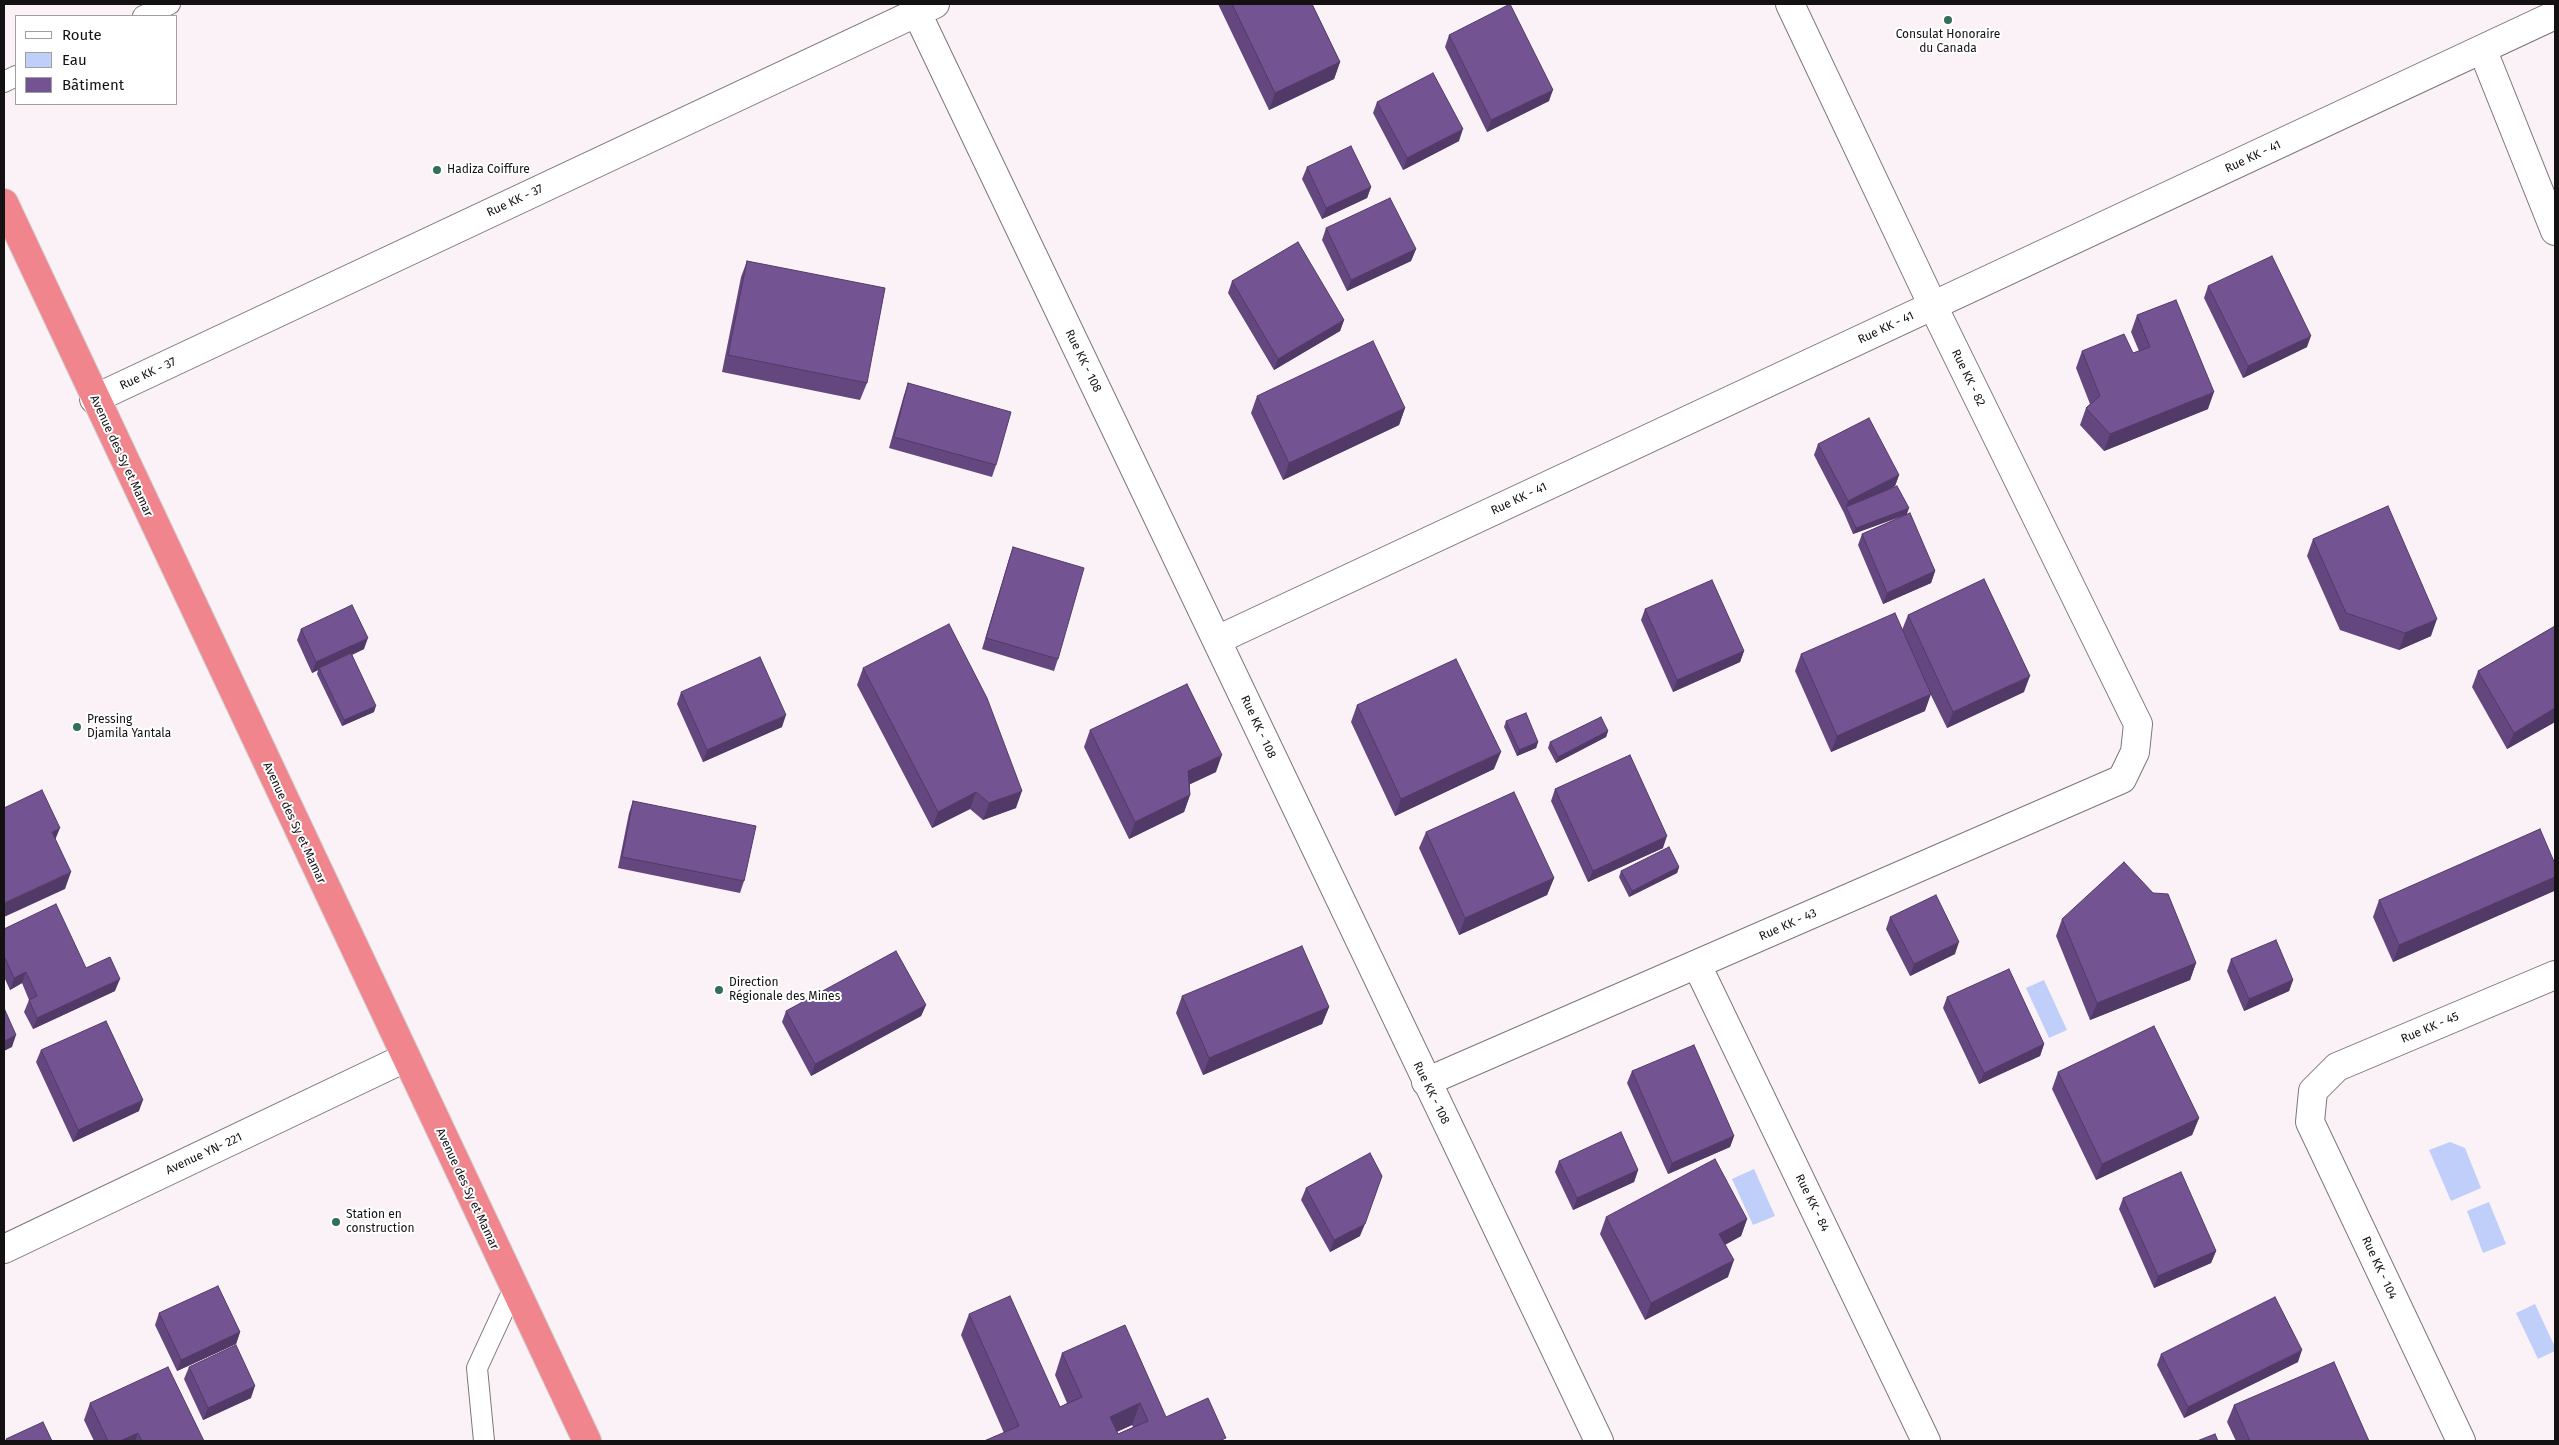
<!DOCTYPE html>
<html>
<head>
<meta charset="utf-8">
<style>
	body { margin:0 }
	#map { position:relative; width:2559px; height:1445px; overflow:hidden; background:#fbf2f7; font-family:"Fira Sans",sans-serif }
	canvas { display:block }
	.frame { position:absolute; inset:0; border:5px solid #141113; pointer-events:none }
	.legend { position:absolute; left:15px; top:15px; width:162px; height:90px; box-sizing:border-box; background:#fff; border:1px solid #a1a0a1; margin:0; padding:6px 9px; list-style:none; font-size:15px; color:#141113 }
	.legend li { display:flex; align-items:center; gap:10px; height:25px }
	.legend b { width:25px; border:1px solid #a1a0a1 }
</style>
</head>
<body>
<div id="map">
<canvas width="2559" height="1445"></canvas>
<div class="frame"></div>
<ul class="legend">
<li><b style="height:6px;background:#fff"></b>Route</li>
<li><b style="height:14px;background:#c0cefa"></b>Eau</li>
<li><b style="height:14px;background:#745393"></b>Bâtiment</li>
</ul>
</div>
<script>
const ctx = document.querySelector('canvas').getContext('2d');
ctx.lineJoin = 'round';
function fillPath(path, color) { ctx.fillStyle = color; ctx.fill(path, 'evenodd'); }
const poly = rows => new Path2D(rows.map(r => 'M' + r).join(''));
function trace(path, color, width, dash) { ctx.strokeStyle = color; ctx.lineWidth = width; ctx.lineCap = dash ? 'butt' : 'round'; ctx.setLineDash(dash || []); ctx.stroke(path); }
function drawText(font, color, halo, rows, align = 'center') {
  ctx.font = font + ' "Fira Sans",sans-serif'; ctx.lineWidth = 4; ctx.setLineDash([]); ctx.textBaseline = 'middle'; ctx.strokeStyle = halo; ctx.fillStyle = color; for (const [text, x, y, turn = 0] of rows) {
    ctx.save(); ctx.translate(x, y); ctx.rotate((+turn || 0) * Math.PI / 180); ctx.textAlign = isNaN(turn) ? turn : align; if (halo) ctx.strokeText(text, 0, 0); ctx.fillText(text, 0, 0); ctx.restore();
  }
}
fillPath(poly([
	[2044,980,2067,1030,2049,1038,2026,988],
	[2450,1142,2465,1148,2481,1188,2451,1201,2429,1150],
	[1754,1169,1775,1216,1753,1225,1732,1179],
	[2489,1202,2506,1244,2483,1253,2467,1211],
	[2535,1304,2555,1347,2555,1351,2538,1359,2516,1313]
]), '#c0cefa');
const lane = poly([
	[143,16,170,4],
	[4,82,16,76],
	[484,1441,477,1368,514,1288]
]);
const street = poly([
	[917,13,1599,1441],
	[2483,51,2555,231],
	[94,399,935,4],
	[1217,640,2555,15],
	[1697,965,1926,1441],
	[1426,1082,2122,779,2135,752,2138,724,1933,306,1790,4],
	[4,1249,405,1058],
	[2461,1441,2310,1122,2313,1091,2337,1067,2555,975]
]);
const highway = poly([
	[4,203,587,1441]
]);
trace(lane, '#7e757a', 22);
trace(street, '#7e757a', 30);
trace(highway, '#d0cfd0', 30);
trace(lane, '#fff', 20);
trace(street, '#fff', 28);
trace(highway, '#f1858d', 28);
fillPath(poly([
	[1218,4,1312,4,1340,62,1334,79,1269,110],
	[1449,35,1549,101,1487,132,1445,47],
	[1377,102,1459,141,1403,170,1373,113],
	[1307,167,1371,187,1367,198,1322,219,1302,179],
	[1326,228,1416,249,1411,261,1347,291,1322,240],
	[747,261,867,383,860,400,722,372,741,277],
	[1232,281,1344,320,1340,331,1274,370,1228,293],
	[2208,286,2307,347,2243,378,2204,298],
	[2137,315,2208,409,2104,451,2080,425,2086,408,2090,404,2076,368,2082,351,2133,353,2139,351,2131,332],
	[908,383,996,465,992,477,889,448,904,395],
	[1257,396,1405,408,1399,425,1283,480,1251,413],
	[1818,444,1899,475,1895,486,1888,490,1907,514,1935,571,1931,583,1883,604,1858,545,1862,534,1906,515,1853,534,1844,513,1814,455],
	[2313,539,2431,636,2399,650,2340,630,2307,556],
	[1013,547,1058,659,1054,671,982,649,1009,559],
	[1645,609,1744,651,1740,662,1673,692,1641,620],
	[1908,615,2024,692,1947,728,1925,683,1925,711,1831,752,1795,671,1801,654,1902,630],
	[2555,626,2555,722,2507,749,2472,687,2478,671],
	[301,629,364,649,352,655,374,712,342,726,317,674,318,670,312,673,297,640],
	[863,668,1016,808,983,820,970,809,932,828,857,685],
	[681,692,782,727,703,762,677,704],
	[1357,705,1494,769,1395,816,1351,722],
	[1506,721,1538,742,1536,748,1517,756,1504,727],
	[1090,730,1216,772,1190,784,1190,795,1184,812,1129,839,1084,747],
	[1608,731,1606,737,1556,763,1548,748,1550,742],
	[1555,789,1663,848,1588,882,1551,801],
	[633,801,744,881,740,893,618,868,629,813],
	[1426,832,1554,878,1547,895,1459,935,1419,848],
	[2555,864,2555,888,2554,891,2393,962,2373,917,2379,900],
	[1679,867,1677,873,1629,897,1619,877,1621,871],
	[1890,917,1955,954,1910,976,1886,929],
	[2062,919,2196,963,2190,980,2090,1020,2056,936],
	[4,929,86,968,115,991,33,1029,24,1012,29,1000,22,983,10,990,4,977],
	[2231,959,2293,980,2289,991,2244,1011,2227,971],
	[1182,996,1329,1007,1322,1024,1203,1075,1176,1013],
	[1947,997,2044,1044,2040,1056,1979,1084,1943,1008],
	[926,1005,921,1016,811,1076,782,1022,786,1011],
	[41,1050,139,1111,73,1142,36,1062],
	[1632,1071,1734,1136,1730,1147,1668,1174,1627,1083],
	[2058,1072,2199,1118,2192,1135,2096,1180,2052,1089],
	[1559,1161,1638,1170,1634,1182,1573,1210,1555,1172],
	[1306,1188,1360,1236,1330,1252,1301,1200],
	[2123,1198,2216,1251,2211,1263,2154,1288,2119,1209],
	[1606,1217,1747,1219,1741,1236,1725,1245,1728,1277,1645,1320,1600,1234],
	[159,1313,240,1332,236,1344,177,1371,155,1325],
	[969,1314,1060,1407,1067,1403,1055,1375,1062,1353,1166,1417,1224,1441,1004,1433,961,1335],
	[1132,1425,1133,1427,1118,1434,1117,1432],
	[2161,1354,2298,1362,2184,1418,2157,1365],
	[189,1367,251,1398,203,1420,184,1379],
	[90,1403,204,1441,94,1441,84,1420],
	[2234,1405,2369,1441,2236,1441,2227,1422]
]), '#64477e');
fillPath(poly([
	[1340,62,1334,79,1269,110,1275,93],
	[1553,90,1549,101,1487,132,1491,120],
	[1463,129,1459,141,1403,170,1407,158],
	[1371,187,1367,198,1322,219,1326,208],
	[1416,249,1411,261,1347,291,1351,280],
	[1344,320,1340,331,1274,370,1278,359],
	[2311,336,2307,347,2243,378,2248,366],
	[2214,392,2208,409,2104,451,2110,434],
	[1405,408,1399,425,1283,480,1289,463],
	[1899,475,1895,486,1848,511,1846,507,1848,501],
	[1909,508,1907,514,1853,534,1856,528],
	[1935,571,1931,583,1883,604,1887,593],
	[2437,619,2431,636,2399,650,2405,633],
	[368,638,364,649,320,669,319,668,318,670,312,673,316,662],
	[1744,651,1740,662,1673,692,1677,680],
	[2030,676,2024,692,1947,728,1953,712],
	[1931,694,1925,711,1831,752,1837,736],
	[376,706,374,712,342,726,344,720],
	[2555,708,2555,722,2507,749,2514,733],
	[786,715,782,727,703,762,707,750],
	[1608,731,1606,737,1556,763,1558,757],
	[1538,742,1536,748,1517,756,1519,750],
	[1501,752,1494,769,1395,816,1401,799],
	[1222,755,1216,772,1182,788,1188,771],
	[1022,791,1016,808,983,820,989,803],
	[976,792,970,809,932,828,938,812],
	[1190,795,1184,812,1129,839,1135,822],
	[60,828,53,845,52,832],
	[1667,836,1663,848,1588,882,1593,871],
	[1679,867,1677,873,1629,897,1632,891],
	[71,872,65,889,4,917,4,903],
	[2555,877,2555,888,2554,891,2393,962,2399,945],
	[1554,878,1547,895,1459,935,1465,918],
	[1959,942,1955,954,1910,976,1914,964],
	[2196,963,2190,980,2090,1020,2097,1003],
	[26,972,22,983,10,990,14,978],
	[120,979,115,991,33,1029,37,1018],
	[2293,980,2289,991,2244,1011,2249,999],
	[926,1005,921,1016,811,1076,815,1064],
	[1329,1007,1322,1024,1203,1075,1209,1058],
	[16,1035,12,1047,4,1051,4,1041],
	[2044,1044,2040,1056,1979,1084,1984,1073],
	[143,1100,139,1111,73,1142,78,1130],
	[2199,1118,2192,1135,2096,1180,2102,1164],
	[1734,1136,1730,1147,1668,1174,1672,1163],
	[1638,1170,1634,1182,1573,1210,1577,1198],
	[1747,1219,1741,1236,1713,1251,1719,1234],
	[1365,1224,1360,1236,1330,1252,1334,1240],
	[2216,1251,2211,1263,2154,1288,2158,1276],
	[1734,1260,1728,1277,1645,1320,1651,1303],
	[240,1332,236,1344,177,1371,181,1360],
	[2302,1350,2298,1362,2184,1418,2188,1407],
	[255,1386,251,1398,203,1420,208,1408],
	[1140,1403,1132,1425,1102,1438,1110,1417],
	[138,1433,135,1441,120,1441]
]), '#513a67');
const building = poly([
	[1232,4,1312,4,1340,62,1275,93,1232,4],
	[1510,4,1553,90,1491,120,1449,35,1510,4],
	[1433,73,1463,129,1407,158,1377,102,1433,73],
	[1351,146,1371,187,1326,208,1307,167,1351,146],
	[1390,198,1416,249,1351,280,1326,228,1390,198],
	[1298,242,1344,320,1278,359,1232,281,1298,242],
	[2272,256,2311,336,2248,366,2208,286,2272,256],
	[747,261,885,288,867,383,728,355,747,261],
	[2176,300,2214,392,2110,434,2086,408,2100,396,2082,351,2124,334,2133,353,2150,347,2137,315,2176,300],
	[1373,341,1405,408,1289,463,1257,396,1373,341],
	[908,383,1011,412,996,465,894,437,908,383],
	[1869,418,1899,475,1848,501,1818,444,1869,418],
	[1897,486,1909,508,1856,528,1846,507,1897,486],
	[2388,506,2437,619,2405,633,2346,613,2313,539,2388,506],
	[1910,513,1935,571,1887,593,1862,534,1910,513],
	[1013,547,1084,568,1058,659,986,638,1013,547],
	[1984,579,2030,676,1953,712,1908,615,1984,579],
	[1712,580,1744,651,1677,680,1645,609,1712,580],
	[352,605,368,638,316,662,301,629,352,605],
	[1895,613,1931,694,1837,736,1801,654,1895,613],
	[949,624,987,698,1022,791,989,803,976,792,938,812,863,668,949,624],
	[2555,626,2555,708,2514,733,2478,671,2555,626],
	[351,653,376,706,344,720,319,668,351,653],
	[760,657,786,715,707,750,681,692,760,657],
	[1456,659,1501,752,1401,799,1357,705,1456,659],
	[1187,684,1222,755,1188,771,1190,795,1135,822,1090,730,1187,684],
	[1526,713,1538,742,1519,750,1506,721,1526,713],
	[1601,717,1608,731,1558,757,1550,742,1601,717],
	[1630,755,1667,836,1593,871,1555,789,1630,755],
	[42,790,60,828,52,832,71,872,4,903,4,808,42,790],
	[1514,792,1554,878,1465,918,1426,832,1514,792],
	[633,801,756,826,744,881,622,857,633,801],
	[2540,829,2555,864,2555,877,2399,945,2379,900,2540,829],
	[1669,847,1679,867,1632,891,1621,871,1669,847],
	[2124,862,2153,893,2168,894,2196,963,2097,1003,2062,919,2124,862],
	[1936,895,1959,942,1914,964,1890,917,1936,895],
	[56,904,86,968,110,957,120,979,37,1018,29,1000,37,996,26,972,14,978,4,956,4,929,56,904],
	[2276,940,2293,980,2249,999,2231,959,2276,940],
	[1302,946,1329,1007,1209,1058,1182,996,1302,946],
	[896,951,926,1005,815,1064,786,1011,896,951],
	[2009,969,2044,1044,1984,1073,1947,997,2009,969],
	[4,1008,16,1035,4,1041,4,1008],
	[106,1021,143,1100,78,1130,41,1050,106,1021],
	[2154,1026,2199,1118,2102,1164,2058,1072,2154,1026],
	[1694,1045,1734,1136,1672,1163,1632,1071,1694,1045],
	[1621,1132,1638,1170,1577,1198,1559,1161,1621,1132],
	[1370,1153,1382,1176,1365,1224,1334,1240,1306,1188,1370,1153],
	[1715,1159,1747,1219,1719,1234,1734,1260,1651,1303,1606,1217,1715,1159],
	[2181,1172,2216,1251,2158,1276,2123,1198,2181,1172],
	[218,1286,240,1332,181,1360,159,1313,218,1286],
	[1010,1296,1060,1407,1082,1397,1062,1353,1125,1325,1166,1417,1208,1398,1226,1438,1219,1441,984,1441,1019,1426,969,1314,1010,1296],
	[1140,1403,1148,1421,1118,1434,1110,1417,1140,1403],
	[2275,1297,2302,1350,2188,1407,2161,1354,2275,1297],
	[236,1345,255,1386,208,1408,189,1367,236,1345],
	[2334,1362,2369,1441,2250,1441,2234,1405,2334,1362],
	[168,1367,204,1441,142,1441,138,1433,120,1441,108,1441,90,1403,168,1367],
	[43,1422,52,1441,7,1441,6,1439,43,1422],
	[2215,1434,2218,1441,2197,1441,2215,1434]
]);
fillPath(building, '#745393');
trace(building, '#513a67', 1);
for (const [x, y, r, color] of [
	[1948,20,5,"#336e59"],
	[437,170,5,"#336e59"],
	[77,727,5,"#336e59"],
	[719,990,5,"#336e59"],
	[336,1222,5,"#336e59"]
]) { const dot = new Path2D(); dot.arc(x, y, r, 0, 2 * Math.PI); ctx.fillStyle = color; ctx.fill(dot); trace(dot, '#fff', 2); }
drawText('12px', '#141113', '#fff', [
	["Consulat Honoraire",1948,35,"center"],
	["du Canada",1948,49,"center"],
	["Hadiza Coiffure",447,170],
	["Pressing",87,720],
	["Djamila Yantala",87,734],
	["Direction",729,983],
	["Régionale des Mines",729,997],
	["Station en",346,1215],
	["construction",346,1229]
], 'left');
drawText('12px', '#141113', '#fff', [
	["Rue KK - 41",2253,157,-25],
	["Rue KK - 37",515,201,-25],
	["Rue KK - 41",1886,328,-25],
	["Rue KK - 108",1083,361,64],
	["Rue KK - 37",148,374,-25],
	["Rue KK - 82",1968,378,64],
	["Avenue des Sy et Mamar",121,456,65],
	["Rue KK - 41",1519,499,-25],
	["Rue KK - 108",1258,727,65],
	["Avenue des Sy et Mamar",294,823,65],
	["Rue KK - 43",1788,925,-24],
	["Rue KK - 45",2430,1028,-23],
	["Rue KK - 108",1431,1093,64],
	["Avenue YN- 221",204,1154,-25],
	["Avenue des Sy et Mamar",467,1189,65],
	["Rue KK - 84",1812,1203,64],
	["Rue KK - 104",2379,1268,65]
]);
</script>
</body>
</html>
